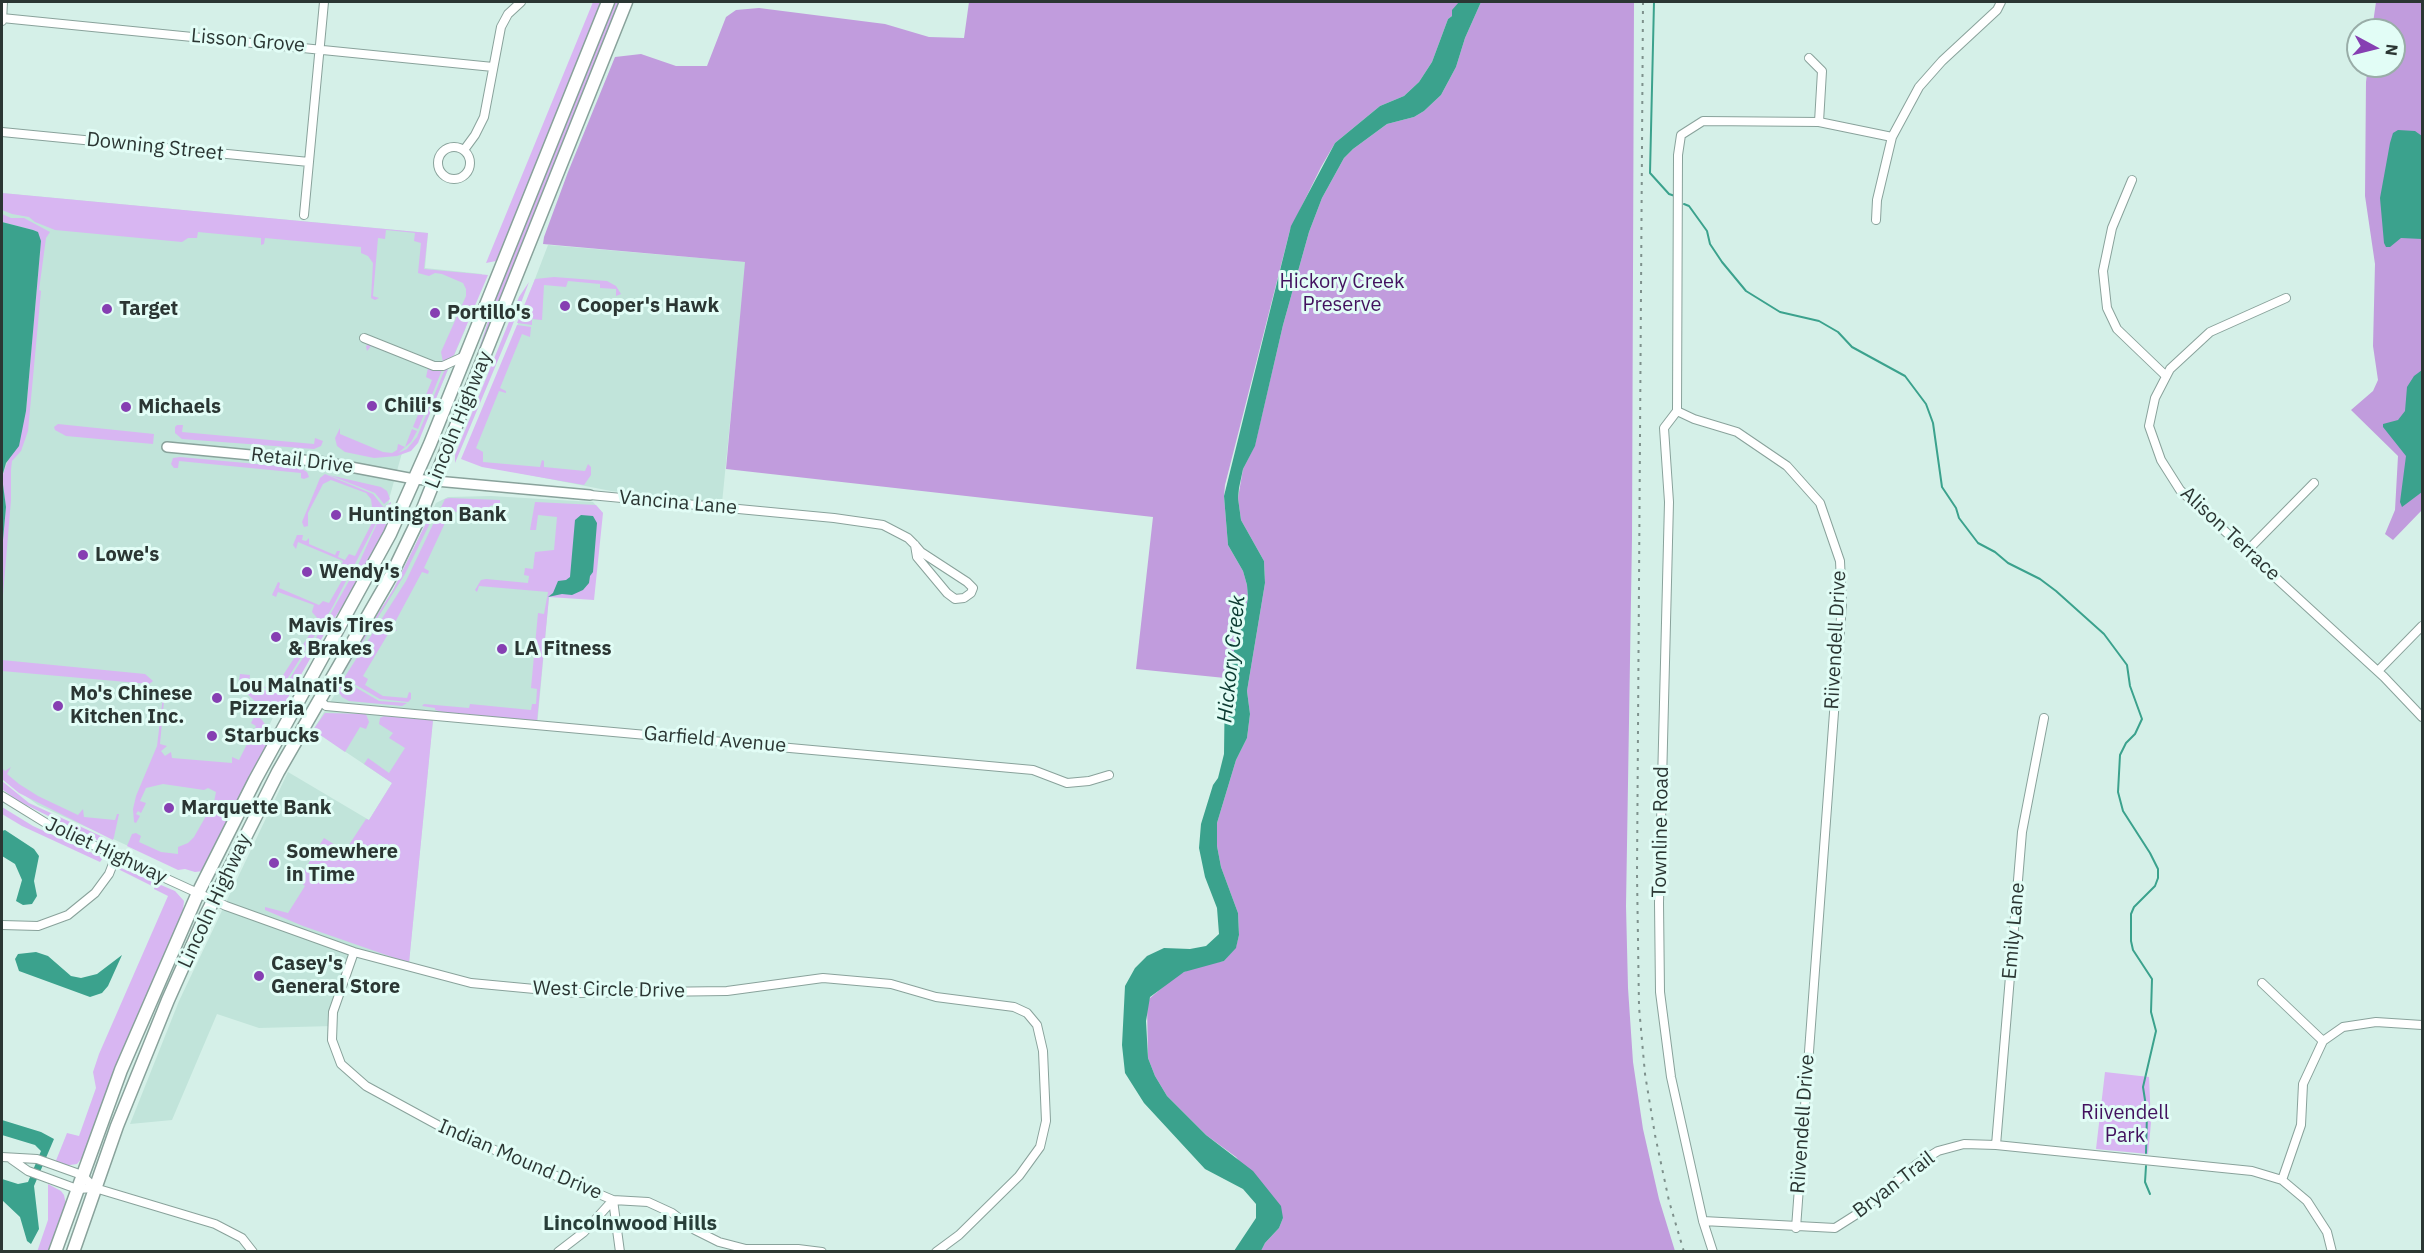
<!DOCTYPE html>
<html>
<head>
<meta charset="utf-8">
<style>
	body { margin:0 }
	#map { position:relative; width:2424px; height:1253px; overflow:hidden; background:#d5f0e8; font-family:"IBM Plex Sans",sans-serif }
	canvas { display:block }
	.frame { position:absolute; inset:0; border:3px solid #2b3633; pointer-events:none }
	.north { position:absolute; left:2346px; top:18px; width:60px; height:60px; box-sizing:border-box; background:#e2fdf6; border:2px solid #99ada8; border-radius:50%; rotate:97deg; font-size:16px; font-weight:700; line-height:24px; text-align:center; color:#2b3633 }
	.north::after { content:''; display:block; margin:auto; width:21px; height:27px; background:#863fb2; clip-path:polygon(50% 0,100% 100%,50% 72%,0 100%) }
</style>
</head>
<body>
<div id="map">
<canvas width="2424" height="1253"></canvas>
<div class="frame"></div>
<div class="north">N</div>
</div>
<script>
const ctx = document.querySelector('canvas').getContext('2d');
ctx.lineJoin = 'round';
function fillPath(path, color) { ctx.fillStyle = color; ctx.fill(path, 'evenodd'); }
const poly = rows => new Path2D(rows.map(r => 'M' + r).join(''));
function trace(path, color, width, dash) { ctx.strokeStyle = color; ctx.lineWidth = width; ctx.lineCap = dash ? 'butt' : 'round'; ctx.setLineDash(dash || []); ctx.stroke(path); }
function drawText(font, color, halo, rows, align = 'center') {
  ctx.font = font + ' "IBM Plex Sans",sans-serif'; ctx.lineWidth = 6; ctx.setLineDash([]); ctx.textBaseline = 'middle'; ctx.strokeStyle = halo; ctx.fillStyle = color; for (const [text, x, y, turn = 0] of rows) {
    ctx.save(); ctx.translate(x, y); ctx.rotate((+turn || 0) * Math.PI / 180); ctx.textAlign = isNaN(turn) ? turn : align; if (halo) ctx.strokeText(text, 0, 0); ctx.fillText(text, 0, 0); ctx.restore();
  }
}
fillPath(poly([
	[2,193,428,233,425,268,482,274,465,330,417,443,402,453,389,499,387,517,280,703,243,780,184,868,179,869,38,805,2,779],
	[548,245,746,262,722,503,611,491,483,466,466,459],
	[491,496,593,502,603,513,549,597,537,727,453,719,433,720,409,963,354,952,333,1026,259,1028,217,1014,172,1120,130,1124,179,1001,288,772,369,820,392,783,313,730,337,691,338,680,343,669,393,590,436,503,448,497]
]), '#c1e4da');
fillPath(poly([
	[593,2,602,2,526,191,496,261,486,263],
	[614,2,620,2,479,356,477,355,507,264],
	[2,193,428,233,424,269,488,275,454,355,443,362,441,352,466,296,466,289,463,283,442,274,435,273,429,276,418,273,421,243,414,241,415,233,386,230,385,239,378,238,373,296,379,298,375,300,371,298,373,263,368,256,361,253,361,247,265,238,264,244,261,245,261,238,198,232,197,238,188,238,182,242,55,230,35,222,29,217,12,214,2,210],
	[2,214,11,218,24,218,50,232,46,238,39,290,41,291,28,431,21,451,12,461,11,470,11,500,2,607,2,551,6,507,2,477,26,411,41,241,33,230,2,222],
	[554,277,607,281,616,286,621,294,616,296,616,289,600,288,600,284,568,281,566,287,544,285,542,320,532,319,532,325,517,323,535,279],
	[529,282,511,329,455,463,455,455,519,297],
	[517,325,531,327,530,337,522,334,500,388,506,391,506,393,499,391,476,448,483,452,483,462,540,467,542,460,544,461,544,467,585,471,588,464,591,467,591,475,584,485,482,467,461,459],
	[369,344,433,369,442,370,418,429,413,427,432,380,426,377,428,368,371,346,367,351,366,346],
	[445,369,448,369,418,443,411,451,397,456,374,458,345,452,337,446,335,438,340,428,340,434,383,452,392,453,397,450,398,444,405,447,412,429,417,431,411,442,398,453,407,449,417,437],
	[58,424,154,434,153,444,66,436,55,430,54,427],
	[177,425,183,425,182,432,314,444,315,438,323,441,321,446,314,449,182,439,175,433,175,427],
	[180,457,300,468,307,472,309,477,304,479,301,478,301,473,179,461,178,468,174,468,171,464,173,458],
	[325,474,373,494,384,508,332,608,279,692,239,681,240,674,250,675,249,682,268,688,270,684,276,686,319,620,312,612,314,605,278,592,276,597,272,595,278,582,280,583,279,588,319,605,323,601,329,603,348,570,340,569,343,561,298,542,296,549,293,545,297,535,303,535,302,540,306,541,309,538,309,544,335,555,337,551,340,551,338,557,345,560,349,554,355,556,378,511,372,507,371,499,366,493,331,480,323,484,308,513,308,526,304,527,302,522,320,478],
	[329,475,381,487,387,491,390,499,384,504,375,493],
	[450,498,500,500,500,504,490,506,489,509,461,507,459,513,451,510,424,568,429,571,428,574,422,572,393,626,397,631,391,629,363,676,368,679,365,685,383,696,407,698,409,692,411,693,411,699,408,702,380,699,344,678,406,581,445,499],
	[391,502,384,533,366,570,326,631,286,701,281,706,274,709,269,709,257,703,244,691,239,684,280,694,326,622,359,563,385,506],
	[535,502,596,505,603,513,594,600,549,597,537,721,447,713,435,710,435,708,422,706,424,704,469,708,470,704,531,710,532,704,536,704,537,689,531,688,538,613,544,614,548,592,479,586,477,592,475,590,481,580,486,579,528,583,529,576,524,575,525,568,533,569,535,552,554,550,557,517,538,515,536,530,530,530],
	[429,517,432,519,405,574,337,683,343,669,393,590],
	[2,660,145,674,153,681,149,684,2,671],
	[343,680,379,701,407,703,402,706,349,701,342,697,337,690],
	[164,688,173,689,172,691,165,690,160,744,167,746,161,751,165,756,171,752,172,758,232,763,232,757,239,760,256,726,251,723,255,715,243,706,240,711,238,710,241,703,262,720,269,730,269,742,203,871,195,872,185,869,178,870,127,846,132,834,136,833,141,836,139,842,161,852,178,854,178,847,188,843,194,837,214,802,216,792,208,788,204,790,163,784,146,788,140,801,146,803,141,813,138,811,136,814,140,816,136,823,134,822,133,809,136,796,157,746],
	[325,713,366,714,369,722,366,729,360,727,345,752,313,730],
	[384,716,433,720,409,963,303,926,265,910,265,907,288,913,305,886,299,881,313,855,320,858,322,852,317,849,324,838,345,851,366,819,369,820,392,783,364,764,368,758,389,773,405,748,389,738,393,733,379,724,380,718],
	[11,767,7,774,19,784,38,796,78,815,83,809,84,817,115,820,117,814,119,814,114,837,113,840,19,793,2,779,2,768,5,771],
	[2,781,29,803,103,837,101,842,18,801,2,789],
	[2,807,33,826,103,858,100,862,22,826,2,814],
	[121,868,175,891,184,901,183,910,132,1030,82,1158,77,1164,63,1166,55,1163,67,1133,79,1136,96,1088,93,1072,99,1054,168,896,154,889,154,887,118,869],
	[2105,1072,2149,1077,2151,1123,2148,1154,2096,1149],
	[48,1184,61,1191,64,1195,66,1205,50,1251,37,1252,48,1220]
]), '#d8b6f2');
fillPath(poly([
	[969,2,1459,2,1452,16,1448,19,1432,62,1419,82,1404,96,1380,106,1335,143,1321,167,1290,230,1225,485,1224,496,1228,545,1243,571,1247,585,1248,598,1244,620,1225,678,1136,669,1153,517,726,469,745,262,543,244,544,237,568,172,615,57,641,54,676,66,707,66,726,17,736,10,759,8,885,24,929,37,964,38],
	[1481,2,1634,2,1632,538,1626,906,1628,988,1633,1062,1643,1129,1659,1199,1675,1251,1261,1251,1265,1243,1279,1228,1283,1218,1236,1157,1206,1135,1167,1096,1155,1076,1148,1058,1147,1004,1150,998,1177,975,1198,966,1224,961,1236,947,1239,935,1238,913,1221,867,1217,846,1217,823,1236,760,1247,738,1250,714,1247,691,1265,583,1264,561,1241,520,1238,498,1243,469,1255,445,1283,325,1309,232,1322,198,1344,158,1353,149,1387,124,1414,117,1424,111,1441,95,1456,67,1465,38],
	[2376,2,2422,2,2422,510,2393,540,2385,534,2395,510,2398,456,2351,410,2373,391,2378,380,2373,346,2375,264,2365,196,2366,82,2368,66,2394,66,2394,30,2372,30]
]), '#c19cdd');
fillPath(poly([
	[1459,2,1481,2,1465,38,1456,67,1441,95,1424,111,1414,117,1387,124,1353,149,1344,158,1322,198,1309,232,1283,325,1255,446,1243,469,1239,488,1238,498,1241,520,1264,561,1265,583,1247,691,1250,714,1247,738,1236,760,1217,823,1217,846,1221,867,1238,913,1239,935,1236,948,1224,961,1184,972,1150,997,1146,1021,1148,1058,1155,1076,1167,1096,1206,1135,1253,1171,1281,1206,1283,1218,1279,1228,1265,1243,1261,1251,1234,1251,1256,1218,1256,1204,1243,1189,1205,1169,1144,1103,1125,1073,1122,1045,1125,986,1135,968,1147,956,1164,948,1190,949,1206,946,1219,934,1217,908,1205,877,1199,848,1201,824,1213,785,1218,778,1224,754,1225,678,1244,620,1248,598,1247,585,1243,571,1228,545,1224,496,1291,226,1335,143,1380,106,1404,96,1419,82,1432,62,1448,19,1452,16,1452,10],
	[2398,130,2415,131,2422,136,2422,239,2401,238,2390,247,2386,247,2384,243,2380,198,2390,143,2393,133],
	[2,222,33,230,38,232,41,241,26,411,19,446,6,463,2,477,6,507,2,551],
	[2422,370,2422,492,2402,507,2400,502,2406,456,2383,427,2383,424,2398,420,2405,411,2407,387,2414,376],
	[581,515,593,516,597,523,593,572,590,576,589,583,583,590,572,595,562,594,548,597,553,593,558,581,566,580,570,577,575,520],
	[5,830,34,849,39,856,34,881,37,896,32,904,23,905,16,901,22,880,15,864,2,856,2,831],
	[36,952,48,956,71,976,81,978,97,974,122,955,108,986,102,993,90,997,19,971,15,959,18,954],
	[2,1120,41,1132,54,1139,34,1186,39,1229,31,1244,27,1241,20,1217,2,1200,2,1179,18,1184,28,1182,41,1151,35,1145,2,1135]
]), '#3ba28d');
trace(poly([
	[1654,2,1650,173,1669,194,1675,196],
	[1684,204,1689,206,1707,231,1710,244,1722,262,1746,291,1780,312,1819,321,1838,332,1852,347,1905,376,1926,404,1933,423,1942,487,1956,508,1959,518,1978,543,1995,552,2008,563,2040,579,2056,591,2104,634,2127,665,2130,686,2142,719,2135,734,2126,743,2120,755,2118,792,2123,811,2150,853,2158,869,2158,878,2155,886,2134,907,2131,914,2131,941,2133,950,2152,979,2151,1012,2156,1031,2143,1087,2147,1113,2146,1153],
	[2146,1166,2145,1182,2150,1194]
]), '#3ba28d', 2);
const minor = poly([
	[2,18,493,67],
	[2,21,3,2],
	[1809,58,1822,71,1819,122],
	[2,132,309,162],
	'438 163a16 16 0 1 1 32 0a16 16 0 1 1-32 0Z',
	[464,150,475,135,484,117,501,27,508,14,521,2],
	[2132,180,2112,228,2103,271,2107,308,2117,329,2166,376],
	[304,215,324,2],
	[1876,220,1877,200,1892,137,1919,87,1942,61,1997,10,2001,2],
	[2286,298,2210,332,2170,369,2155,398,2149,426,2161,460,2180,490,2384,677,2422,717],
	[364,338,434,366,443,366,465,356],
	[1677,411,1664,428,1669,502,1659,903,1660,992,1671,1077,1703,1221,1713,1252],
	[590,495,834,518,883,525,908,538,915,545,921,552,967,582,973,588,971,593,964,598,955,599,947,593,917,557,915,545],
	[2247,551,2314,483],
	[2378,671,2422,626],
	[319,700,326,706,1033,770,1067,783,1089,781,1109,775],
	[2,796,49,825,226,906,354,952,471,983,577,993,727,991,823,978,891,984,936,997,1014,1007,1027,1013,1037,1025,1043,1051,1046,1121,1040,1147,1019,1176,959,1235,936,1252],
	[2,925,38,926,68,915,95,893,109,874,116,856],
	[354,952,333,1012,332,1040,341,1064,366,1086,445,1129,613,1200,648,1202,672,1213,695,1230,719,1242,746,1249,798,1249,822,1252],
	[2262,983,2323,1041],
	[1996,1145,2022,832,2044,718],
	[2,1157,37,1159,82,1175,95,1188],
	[11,1159,28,1171,77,1189,95,1188,215,1224,242,1238,253,1252],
	[2282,1180,2301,1125,2303,1084,2323,1041,2343,1027,2376,1022,2422,1025],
	[613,1200,620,1252],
	[1703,1221,1835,1228,1857,1214,1917,1164,1938,1151,1964,1144,1996,1145,2252,1171,2282,1180,2307,1201,2327,1232,2332,1252],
	[1796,1228,1842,604,1840,561,1820,503,1787,466,1737,432,1694,419,1677,411,1678,155,1681,135,1703,121,1819,122,1892,137],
	[558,1252,584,1232,613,1200]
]);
const tertiary = poly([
	[167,447,324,462,414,479,590,495]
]);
const primary = poly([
	[55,1252,121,1070,198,893,255,780,390,534,430,444,608,2],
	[73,1252,117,1126,168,1000,205,917,278,772,392,574,420,516,626,2]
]);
trace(minor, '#89a29b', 10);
trace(tertiary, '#89a29b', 12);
trace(primary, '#89a29b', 15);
trace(minor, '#fff', 8);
trace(tertiary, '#fff', 9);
trace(primary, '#fff', 12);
trace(poly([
	[1643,2,1637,874,1639,1007,1645,1074,1655,1135,1669,1201,1684,1252]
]), '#7e918c', 2, [3, 6]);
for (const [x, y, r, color] of [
	[565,306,6,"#863fb2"],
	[107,309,6,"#863fb2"],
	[435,313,6,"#863fb2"],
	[372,406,6,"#863fb2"],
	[126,407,6,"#863fb2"],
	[336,515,6,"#863fb2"],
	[83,555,6,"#863fb2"],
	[307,572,6,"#863fb2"],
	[276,637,6,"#863fb2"],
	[502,649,6,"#863fb2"],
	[217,698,6,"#863fb2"],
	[58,706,6,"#863fb2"],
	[212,736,6,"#863fb2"],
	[169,808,6,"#863fb2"],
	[274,863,6,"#863fb2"],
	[259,976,6,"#863fb2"]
]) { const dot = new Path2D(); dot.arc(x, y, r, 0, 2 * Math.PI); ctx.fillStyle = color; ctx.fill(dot); trace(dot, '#e2fdf6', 2); }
drawText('20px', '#2b3633', '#e2fdf6', [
	["Lisson Grove",248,41,5],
	["Downing Street",155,147,6],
	["Lincoln Highway",459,420,-68],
	["Retail Drive",302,461,7],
	["Vancina Lane",678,503,5],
	["Alison Terrace",2230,534,43],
	["Riivendell Drive",1836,640,-87],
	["Garfield Avenue",715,740,5],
	["Townline Road",1661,832,-89],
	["Joliet Highway",106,851,25],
	["Lincoln Highway",215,901,-65],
	["Emily Lane",2014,931,-85],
	["West Circle Drive",609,990,1],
	["Riivendell Drive",1803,1124,-86],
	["Indian Mound Drive",520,1160,23],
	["Bryan Trail",1894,1185,-37]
]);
drawText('20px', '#43125f', '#e2fdf6', [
	["Hickory Creek",1342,282],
	["Preserve",1342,305],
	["Riivendell",2125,1113],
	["Park",2125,1136]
]);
drawText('bold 20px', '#2b3633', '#e2fdf6', [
	["Cooper's Hawk",577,306],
	["Target",119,309],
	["Portillo's",447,313],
	["Chili's",384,406],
	["Michaels",138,407],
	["Huntington Bank",348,515],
	["Lowe's",95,555],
	["Wendy's",319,572],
	["Mavis Tires",288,626],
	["& Brakes",288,649],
	["LA Fitness",514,649],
	["Lou Malnati's",229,686],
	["Pizzeria",229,709],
	["Mo's Chinese",70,694],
	["Kitchen Inc.",70,717],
	["Starbucks",224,736],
	["Marquette Bank",181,808],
	["Somewhere",286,852],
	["in Time",286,875],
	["Casey's",271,964],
	["General Store",271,987]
], 'left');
drawText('italic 21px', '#0b3a31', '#e2fdf6', [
	["Hickory Creek",1232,659,-84]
]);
drawText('bold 21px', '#283e39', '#e2fdf6', [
	["Lincolnwood Hills",630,1224]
]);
</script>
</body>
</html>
